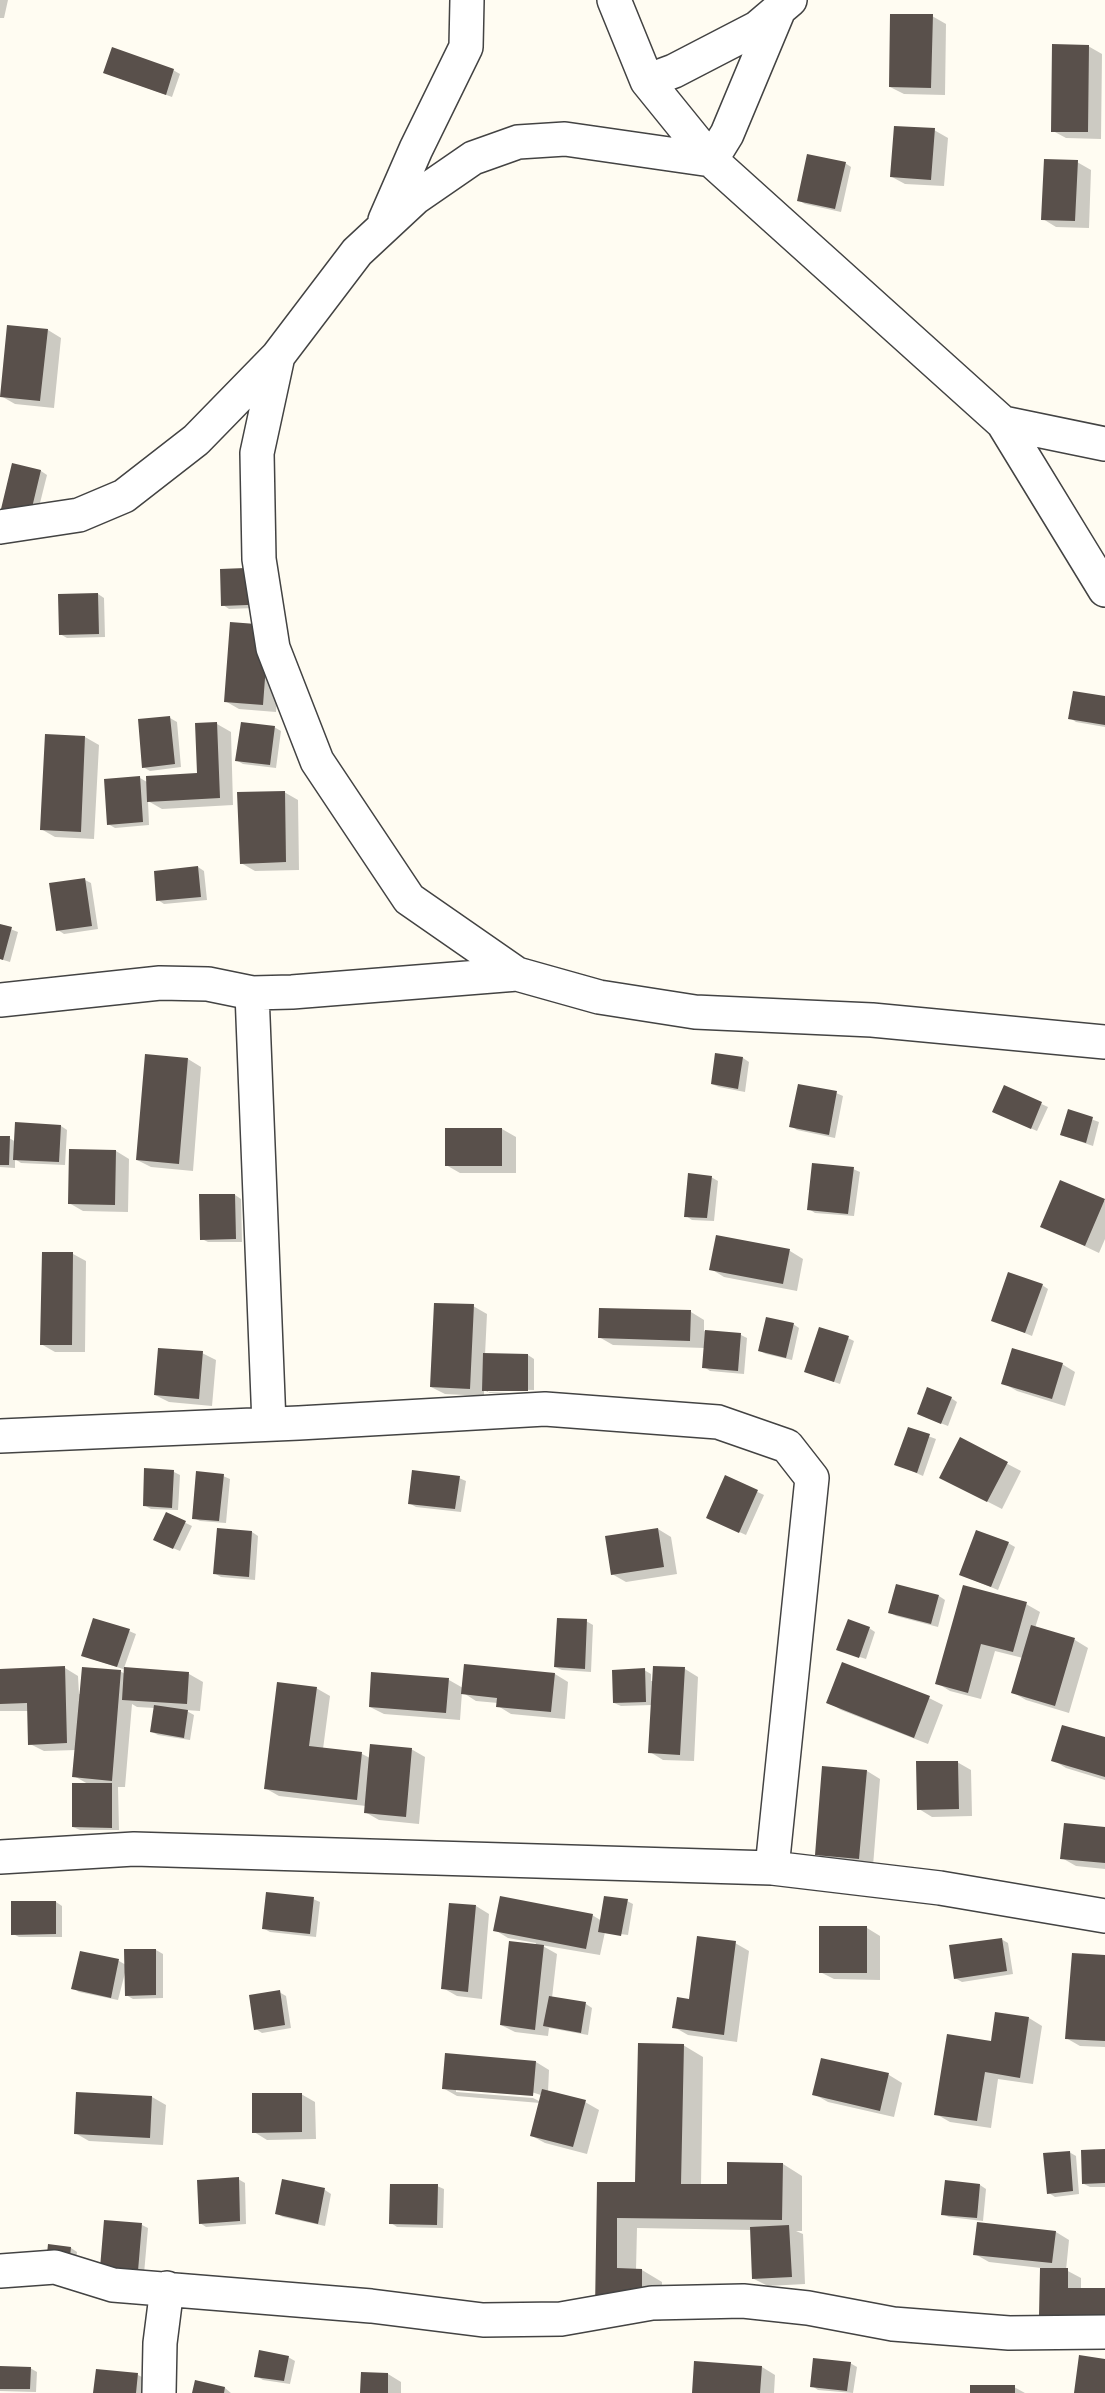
<!DOCTYPE html>
<html>
<head>
<meta charset="utf-8">
<style>
	body { margin:0 }
	canvas { display:block; background:#fffcf2 }
</style>
</head>
<body>
<canvas width="1105" height="2393"></canvas>
<script>
const ctx = document.querySelector('canvas').getContext('2d');
ctx.lineJoin = 'round';
function fillPath(path, color) { ctx.fillStyle = color; ctx.fill(path, 'evenodd'); }
const poly = rows => new Path2D(rows.map(r => 'M' + r).join(''));
function trace(path, color, width, dash) { ctx.strokeStyle = color; ctx.lineWidth = width; ctx.lineCap = dash ? 'butt' : 'round'; ctx.setLineDash(dash || []); ctx.stroke(path); }
fillPath(poly([
	[0,0,8,0,4,18,0,18],
	[932,16,946,24,945,95,904,94,890,87],
	[1088,46,1102,54,1101,139,1066,138,1053,131],
	[173,70,180,74,172,97,105,73],
	[934,130,948,138,944,186,905,184,892,177],
	[1077,162,1091,170,1089,228,1056,227,1043,219],
	[845,163,851,167,841,212,805,204,798,200],
	[48,330,61,338,54,408,15,404,1,396],
	[13,465,41,471,47,475,36,519],
	[221,571,279,607,229,609,223,605],
	[98,594,104,598,105,637,67,638,60,634],
	[282,634,276,712,239,709,225,701],
	[1105,698,1105,727,1076,722,1070,718],
	[170,718,177,722,181,767,150,771,143,767],
	[217,724,231,732,233,805,162,809,148,801,149,825,115,828,108,824,140,778,147,782,199,775,197,725],
	[274,727,281,731,276,768,243,764,236,760],
	[46,736,85,737,99,745,94,839,55,837,41,829],
	[284,792,298,800,299,870,255,871,241,863],
	[198,867,204,871,207,900,164,904,158,900],
	[85,880,91,883,98,929,64,934,58,930],
	[0,925,18,932,10,962,0,959],
	[717,1054,743,1058,749,1062,745,1092,719,1087,712,1084],
	[188,1059,201,1067,193,1171,151,1167,137,1160],
	[1005,1087,1048,1107,1037,1131,1001,1115],
	[836,1093,843,1096,835,1138,797,1130,791,1126],
	[1069,1111,1099,1122,1093,1146,1061,1135],
	[61,1126,67,1130,65,1165,21,1163,15,1159,15,1168,0,1167,0,1138,9,1138,16,1142],
	[502,1129,516,1137,516,1173,460,1173,446,1165],
	[116,1151,129,1159,128,1212,83,1211,69,1203],
	[853,1169,860,1172,854,1216,815,1213,809,1209],
	[711,1177,718,1181,714,1221,692,1220,686,1216],
	[1060,1182,1105,1201,1105,1239,1099,1253,1042,1226],
	[235,1195,241,1199,242,1242,208,1242,202,1239],
	[790,1251,803,1259,797,1291,724,1277,711,1269],
	[73,1254,86,1261,85,1352,55,1352,41,1344],
	[1042,1285,1048,1289,1032,1336,993,1320],
	[473,1306,487,1314,485,1355,528,1355,534,1359,534,1390,488,1389,488,1392,534,1394,490,1393,484,1390,484,1396,445,1394,431,1387],
	[691,1312,704,1320,704,1331,741,1335,747,1338,744,1374,710,1371,704,1367,705,1348,613,1345,599,1337],
	[793,1324,799,1328,792,1360,766,1354,760,1351],
	[848,1338,854,1341,840,1384,806,1372],
	[202,1353,216,1360,212,1406,169,1402,155,1395],
	[1062,1364,1075,1372,1065,1406,1017,1391,1003,1383],
	[951,1398,957,1402,948,1426,925,1417],
	[909,1429,936,1439,923,1476,896,1464],
	[960,1439,1021,1471,1002,1509,955,1485],
	[174,1472,180,1475,178,1510,151,1509,144,1505],
	[223,1476,230,1479,226,1523,200,1521,194,1518],
	[726,1477,764,1495,746,1535,715,1521],
	[459,1478,466,1481,461,1512,416,1507,409,1503],
	[167,1514,192,1526,180,1551,161,1543],
	[218,1529,252,1532,258,1536,255,1580,221,1577,214,1573],
	[658,1529,671,1537,677,1574,626,1582,612,1574],
	[1008,1543,1015,1547,998,1590,961,1575],
	[939,1596,945,1600,938,1627,896,1616,889,1612],
	[1026,1604,1040,1612,1035,1628,1075,1640,1088,1648,1069,1713,1026,1700,1012,1692,1023,1658,995,1651,981,1699,950,1691,937,1683],
	[586,1621,593,1625,591,1672,562,1670,555,1667],
	[869,1628,875,1632,866,1659,838,1650],
	[129,1631,136,1634,124,1668,189,1674,203,1682,200,1711,185,1710,194,1715,190,1740,158,1735,152,1732,155,1708,137,1707,132,1704,125,1787,118,1787,119,1830,80,1830,73,1827,88,1784,74,1776,76,1750,44,1751,30,1744,29,1711,0,1711,0,1670,65,1668,78,1676,79,1694,81,1694,120,1671,125,1674,126,1670,83,1656],
	[843,1664,929,1698,943,1705,928,1744,841,1710,828,1702],
	[685,1669,698,1677,694,1761,663,1760,650,1752,652,1705,621,1706,614,1703,644,1670,651,1674,651,1681,653,1681],
	[555,1674,568,1682,565,1719,511,1714,498,1706,498,1703,476,1701,462,1692,460,1720,384,1714,370,1707,449,1680,463,1688],
	[316,1688,330,1696,323,1749,362,1754,370,1758,411,1749,425,1757,419,1824,379,1820,365,1812,366,1806,279,1796,265,1788],
	[1105,1739,1105,1780,1066,1768,1053,1760],
	[957,1762,971,1770,972,1816,932,1817,919,1809],
	[824,1768,867,1771,880,1779,873,1866,830,1862,817,1854],
	[1105,1828,1105,1869,1076,1866,1062,1858],
	[313,1899,320,1902,316,1937,270,1932,263,1928],
	[627,1901,633,1904,628,1935,605,1932,600,1955,541,1945,557,1954,552,1998,586,2004,592,2008,588,2035,549,2028,548,2036,515,2032,501,2025,536,1943,508,1938,495,1930,592,1915,602,1921],
	[56,1902,62,1906,62,1937,19,1937,13,1934],
	[476,1906,489,1914,482,1999,457,1996,443,1988],
	[867,1928,880,1936,880,1980,834,1979,820,1972],
	[1001,1939,1008,1943,1013,1974,962,1982,955,1978],
	[735,1943,749,1951,737,2042,688,2035,674,2027,690,2000],
	[156,1950,163,1954,163,1998,133,1999,126,1995,126,1969,118,2000,79,1992,73,1988,81,1952,119,1961,126,1965,125,1951],
	[1105,1957,1105,2047,1080,2046,1066,2038],
	[279,1992,286,1996,291,2028,262,2033,256,2029],
	[1029,2018,1042,2026,1033,2084,998,2079,991,2128,950,2122,936,2114],
	[683,2045,703,2057,701,2185,728,2186,783,2164,802,2176,802,2231,796,2231,803,2234,805,2284,768,2286,754,2279,752,2230,637,2228,636,2270,642,2270,662,2282,661,2321,616,2320,598,2183,637,2184],
	[823,2059,889,2075,902,2083,894,2117,828,2102,814,2094],
	[536,2062,549,2070,548,2092,585,2102,599,2110,587,2154,545,2143,532,2136,540,2103,457,2096,443,2088],
	[456,2089,528,2091,541,2095,541,2102,533,2098,456,2092],
	[77,2093,152,2097,166,2105,163,2145,89,2141,75,2133],
	[301,2094,315,2102,316,2139,267,2140,254,2132],
	[1105,2151,1105,2187,1090,2187,1084,2184],
	[1069,2152,1076,2156,1079,2194,1055,2197,1049,2193],
	[238,2179,245,2183,246,2224,206,2227,200,2223],
	[283,2181,325,2190,331,2194,325,2226,283,2217,276,2213],
	[946,2182,980,2185,986,2189,983,2221,949,2217,942,2214],
	[437,2186,444,2189,443,2228,397,2227,391,2223],
	[142,2225,148,2228,144,2274,108,2271],
	[1056,2232,1069,2240,1066,2270,1081,2278,1081,2290,1105,2290,1041,2315,1041,2268,989,2262,975,2254],
	[49,2245,71,2248,77,2252,74,2280],
	[288,2357,295,2361,290,2384,263,2380,256,2376],
	[850,2363,857,2367,853,2393,818,2390,812,2386],
	[762,2367,775,2375,774,2393,694,2393],
	[0,2368,30,2368,37,2372,36,2392,0,2391],
	[388,2374,401,2382,401,2393,362,2393],
	[138,2375,144,2378,143,2393,95,2393],
	[1014,2387,1025,2393,971,2393],
	[225,2388,231,2393,193,2393]
]), '#0003');
fillPath(poly([
	[890,14,933,14,931,88,889,87],
	[1052,44,1089,45,1088,132,1051,132],
	[112,47,174,69,166,95,103,73],
	[894,126,935,128,931,180,890,177],
	[807,154,846,162,835,209,797,201],
	[1044,159,1078,160,1075,221,1041,220],
	[7,325,48,329,40,401,0,397],
	[12,463,41,470,30,516,1,509],
	[271,567,273,604,221,606,220,569],
	[98,593,99,634,59,635,58,594],
	[230,622,269,625,263,705,224,702],
	[1073,691,1105,696,1105,725,1068,719],
	[170,716,175,764,142,768,138,719],
	[217,722,220,798,147,802,146,776,197,773,195,723],
	[241,722,275,726,270,765,235,761],
	[45,734,85,736,81,832,40,830],
	[140,776,143,822,107,825,104,779],
	[285,791,286,862,240,864,237,792],
	[198,866,201,897,156,901,154,871],
	[85,878,92,926,56,931,49,883],
	[0,924,12,927,3,960,0,959],
	[715,1053,743,1057,738,1089,711,1084],
	[145,1054,188,1058,179,1164,136,1160],
	[798,1084,837,1091,829,1135,789,1127],
	[1004,1085,1042,1102,1031,1129,992,1112],
	[1068,1109,1093,1117,1086,1143,1060,1135],
	[15,1122,61,1125,59,1162,13,1160],
	[445,1128,502,1128,502,1166,445,1166],
	[0,1136,10,1136,9,1165,0,1165],
	[69,1149,116,1150,115,1205,68,1204],
	[812,1163,854,1167,848,1214,807,1210],
	[688,1173,712,1176,707,1218,684,1217],
	[1060,1180,1105,1199,1085,1246,1040,1227],
	[199,1194,235,1194,236,1239,200,1240],
	[716,1235,790,1249,783,1284,709,1270],
	[42,1252,73,1252,72,1345,40,1345],
	[1008,1272,1043,1284,1025,1333,991,1321],
	[434,1303,474,1304,470,1389,430,1387],
	[599,1308,691,1310,690,1341,598,1338],
	[766,1317,794,1323,786,1358,758,1351],
	[819,1327,849,1336,834,1382,804,1372],
	[705,1330,741,1333,738,1371,702,1368],
	[158,1348,203,1351,199,1399,154,1395],
	[1012,1348,1063,1363,1052,1399,1001,1384],
	[483,1353,528,1354,528,1391,482,1391],
	[927,1387,952,1397,941,1424,917,1414],
	[908,1427,930,1434,917,1473,894,1465],
	[960,1437,1008,1462,987,1502,939,1478],
	[144,1468,174,1470,172,1508,143,1506],
	[412,1470,460,1476,455,1509,408,1504],
	[196,1471,224,1474,219,1521,192,1519],
	[725,1475,758,1490,739,1533,706,1518],
	[166,1512,186,1521,173,1549,153,1540],
	[217,1528,252,1531,249,1577,213,1574],
	[658,1528,664,1567,611,1575,605,1536],
	[976,1530,1009,1542,991,1587,959,1575],
	[896,1584,939,1595,931,1624,888,1613],
	[963,1585,1027,1602,1013,1652,981,1644,968,1693,935,1684],
	[93,1618,130,1629,117,1667,81,1656],
	[557,1618,587,1619,585,1669,554,1667],
	[848,1619,870,1627,859,1658,836,1650],
	[1031,1625,1075,1638,1055,1706,1011,1693],
	[842,1662,930,1696,914,1738,826,1703],
	[464,1664,555,1673,551,1712,496,1707,497,1698,461,1694],
	[65,1666,67,1743,28,1745,27,1703,0,1704,0,1669],
	[653,1666,685,1667,680,1755,648,1753],
	[82,1667,121,1670,112,1781,72,1777],
	[124,1667,189,1672,187,1704,122,1700],
	[645,1668,646,1702,613,1703,612,1670],
	[371,1672,449,1678,446,1713,369,1707],
	[277,1682,317,1687,309,1746,362,1752,357,1800,264,1789],
	[154,1705,188,1710,184,1738,150,1732],
	[1062,1725,1105,1737,1105,1777,1051,1761],
	[370,1744,412,1748,406,1817,364,1813],
	[916,1761,958,1761,959,1809,917,1810],
	[822,1766,867,1770,859,1859,815,1855],
	[72,1783,112,1783,112,1828,72,1827],
	[1064,1823,1105,1827,1105,1863,1060,1859],
	[266,1892,314,1897,310,1934,262,1929],
	[500,1896,593,1914,586,1949,493,1931],
	[604,1896,628,1899,621,1936,598,1932],
	[11,1901,56,1901,56,1934,11,1935],
	[449,1903,476,1905,468,1992,441,1989],
	[819,1926,867,1926,867,1973,819,1973],
	[697,1936,736,1941,724,2035,672,2028,677,1997,689,1999],
	[1002,1938,1007,1971,954,1979,949,1945],
	[509,1941,544,1945,535,2030,500,2025],
	[124,1949,156,1949,156,1995,125,1996],
	[80,1951,119,1959,111,1998,71,1989],
	[1072,1953,1105,1955,1105,2041,1065,2039],
	[280,1990,285,2025,254,2030,249,1995],
	[549,1996,586,2002,581,2033,543,2026],
	[995,2012,1029,2017,1020,2078,985,2072,977,2121,934,2115,947,2034,991,2041],
	[638,2043,684,2044,681,2184,727,2184,727,2162,783,2163,782,2220,617,2218,617,2268,642,2269,642,2310,595,2310,597,2182,635,2182],
	[445,2053,536,2061,533,2096,442,2089],
	[821,2058,889,2073,880,2111,812,2095],
	[542,2089,586,2100,573,2147,530,2136],
	[76,2092,152,2096,150,2138,74,2134],
	[252,2093,302,2093,302,2132,252,2133],
	[1105,2149,1105,2183,1082,2184,1081,2150],
	[1070,2151,1073,2191,1047,2194,1043,2153],
	[239,2177,240,2221,199,2224,197,2180],
	[282,2179,325,2188,318,2224,275,2214],
	[945,2180,980,2184,977,2218,941,2215],
	[390,2184,438,2184,437,2225,389,2224],
	[104,2220,142,2223,138,2271,100,2268],
	[977,2222,1056,2231,1052,2263,973,2255],
	[789,2225,792,2277,752,2279,750,2227],
	[48,2244,71,2247,68,2277,45,2274],
	[1040,2268,1068,2268,1068,2288,1105,2288,1105,2335,1039,2316],
	[259,2350,289,2356,284,2381,254,2377],
	[1079,2355,1105,2359,1105,2393,1074,2393],
	[813,2358,851,2362,847,2391,810,2387],
	[694,2361,762,2366,760,2393,692,2393],
	[0,2366,31,2367,30,2389,0,2389],
	[96,2369,138,2373,136,2393,93,2393],
	[361,2372,388,2373,388,2393,360,2393],
	[195,2380,225,2387,224,2393,192,2393],
	[970,2385,1015,2385,1015,2393,970,2393]
]), '#59504b');
const minor = poly([
	[614,0,647,81,711,160,1003,423,1105,590],
	[647,81,674,71,757,28,790,0],
	[711,160,727,134,778,12],
	[385,220,416,149,466,47,467,0],
	[278,356,257,453,259,559,273,648,317,761,409,899,517,974,599,997,695,1012,872,1020,1105,1042],
	[1003,423,1105,444],
	[0,527,79,515,124,496,196,440,278,356,357,252,415,198,473,158,518,142,565,139,711,160],
	[252,993,269,1424],
	[0,1000,160,983,208,984,252,993,292,992,517,974],
	[0,1436,299,1423,545,1409,718,1422,787,1446,812,1478,772,1868],
	[0,1857,134,1849,772,1868,940,1888,1105,1916],
	[0,2271,55,2267,113,2285,371,2306,483,2320,561,2319,652,2303,743,2301,808,2308,893,2324,1009,2333,1105,2332],
	[159,2393,160,2343,167,2288]
]);
trace(minor, '#434343', 36);
trace(minor, '#fff', 33);
</script>
</body>
</html>
